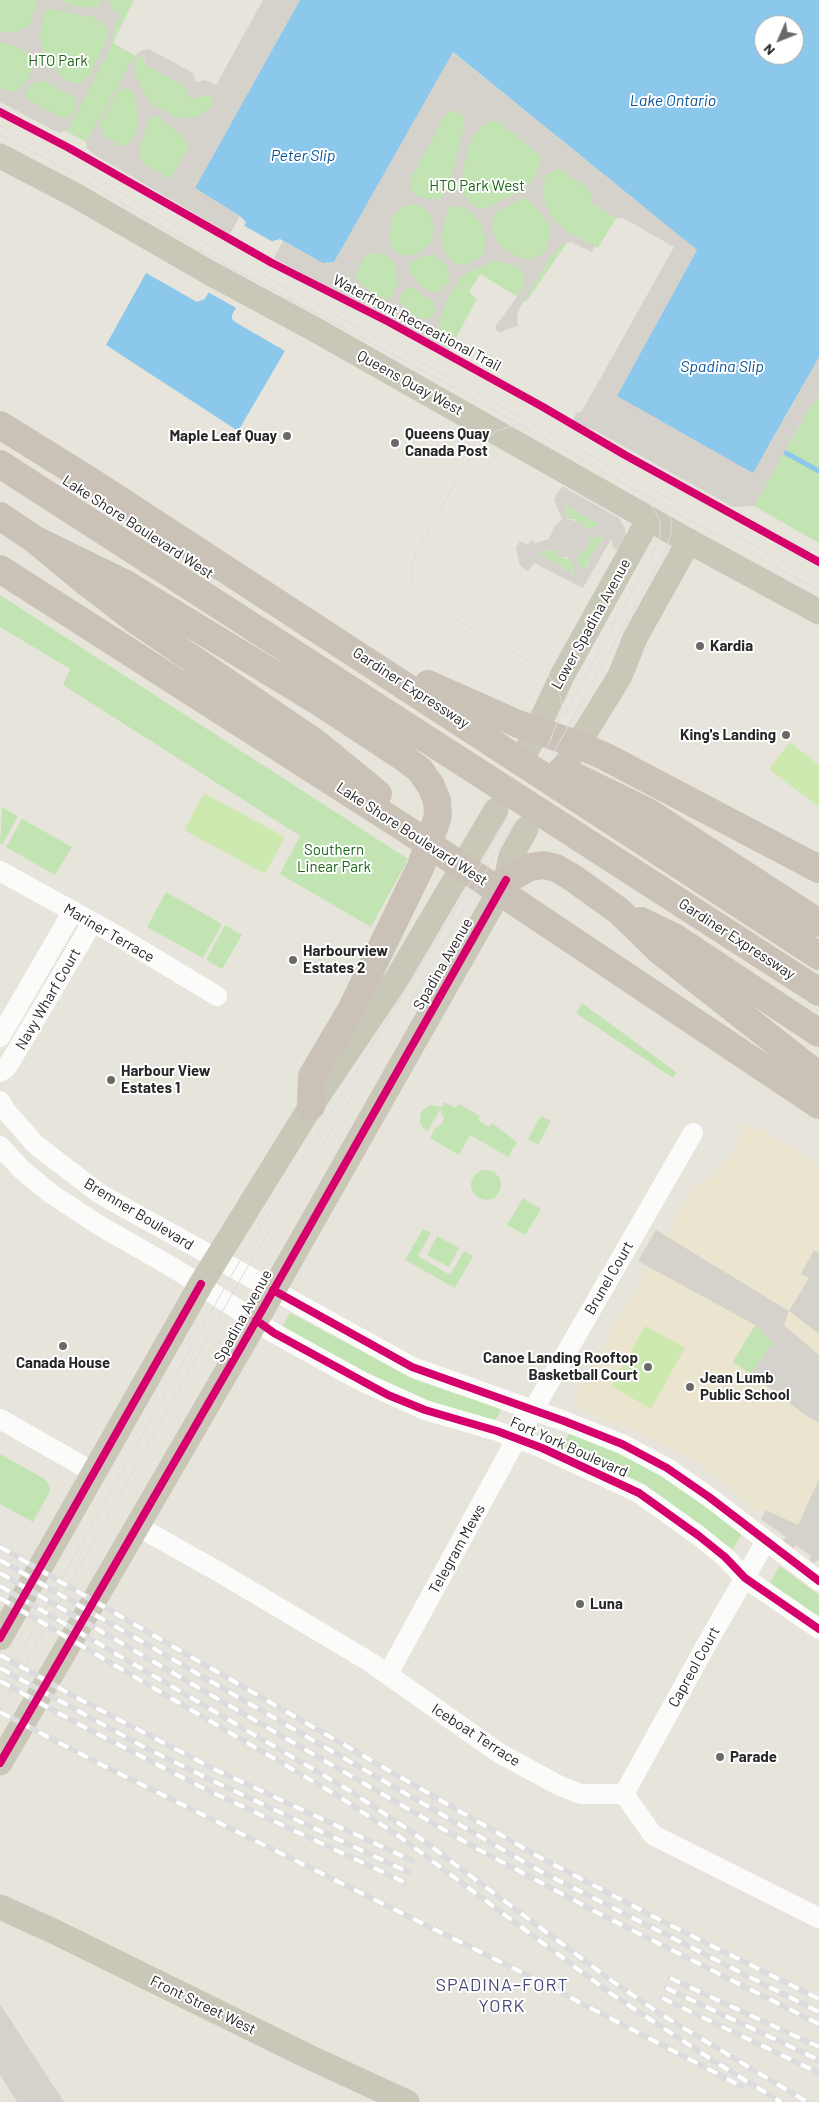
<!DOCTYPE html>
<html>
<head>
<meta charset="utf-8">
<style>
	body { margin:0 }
	#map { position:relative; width:819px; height:2102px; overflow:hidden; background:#e7e4dc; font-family:Barlow,sans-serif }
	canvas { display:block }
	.north { position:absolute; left:754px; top:15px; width:50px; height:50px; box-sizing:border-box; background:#fff; border:1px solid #a9a9a9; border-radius:50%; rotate:226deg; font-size:14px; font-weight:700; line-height:20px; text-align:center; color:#272727 }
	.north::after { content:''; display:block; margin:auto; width:18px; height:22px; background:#6a6966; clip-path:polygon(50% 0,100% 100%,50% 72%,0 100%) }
</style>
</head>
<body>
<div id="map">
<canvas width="819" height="2102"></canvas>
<div class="north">N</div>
</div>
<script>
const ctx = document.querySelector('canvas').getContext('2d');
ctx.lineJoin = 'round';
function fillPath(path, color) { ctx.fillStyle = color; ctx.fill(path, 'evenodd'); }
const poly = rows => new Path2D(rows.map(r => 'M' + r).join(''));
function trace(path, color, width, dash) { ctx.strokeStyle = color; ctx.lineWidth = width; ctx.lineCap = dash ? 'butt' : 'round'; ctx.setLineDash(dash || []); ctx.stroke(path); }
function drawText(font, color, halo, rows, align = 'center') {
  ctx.font = font + ' Barlow,sans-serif'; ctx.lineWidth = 4; ctx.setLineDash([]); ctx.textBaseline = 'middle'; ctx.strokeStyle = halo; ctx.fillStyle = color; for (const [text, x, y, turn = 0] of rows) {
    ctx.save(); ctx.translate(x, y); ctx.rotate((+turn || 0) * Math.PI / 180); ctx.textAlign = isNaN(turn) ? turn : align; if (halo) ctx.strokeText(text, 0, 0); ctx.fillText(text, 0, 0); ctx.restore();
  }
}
fillPath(poly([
	[745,1124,766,1131,819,1167,819,1543,812,1555,696,1461,638,1432,577,1408,572,1401,693,1188,718,1172,737,1144]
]), '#ebe5d0');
fillPath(poly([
	[0,0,134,0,113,43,138,57,141,55,145,56,143,60,211,94,213,98,233,111,186,197,0,95],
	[452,52,609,179,594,204,616,218,598,248,573,234,526,302,480,274,469,292,477,299,453,343,331,270],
	[819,397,819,543,754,506,811,405],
	[565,505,601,525,587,529,574,519,567,519],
	[604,535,590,558,589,563,582,571,577,558,588,547,589,539],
	[552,549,565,559,572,559,575,575,538,553],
	[0,595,408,859,371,927,280,874,300,836,63,685,70,669,0,627],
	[2,807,18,816,2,845,0,844],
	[22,819,72,847,55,875,6,847],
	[166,892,222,924,203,958,147,927],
	[225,925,242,935,222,969,206,960],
	[582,1003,676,1072,673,1078,576,1013],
	[444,1102,456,1108,459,1104,480,1116,478,1120,489,1127,492,1123,517,1142,508,1157,470,1135,459,1155,430,1138,435,1128,442,1124,444,1117,440,1110,428,1131,423,1128,420,1123,421,1112,430,1105,442,1107],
	[541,1116,551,1121,538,1145,528,1139],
	'471 1185a15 15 0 1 1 30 0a15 15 0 1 1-30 0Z',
	[523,1198,541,1209,525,1235,507,1225],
	[423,1229,431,1233,418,1256,450,1275,464,1251,473,1256,455,1288,405,1260],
	[437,1236,459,1248,449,1267,427,1255],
	[290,1313,416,1380,453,1393,500,1406,500,1412,495,1420,438,1409,281,1329],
	[755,1325,773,1342,751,1374,733,1362],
	[570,1432,653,1468,743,1531,733,1549,562,1448],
	[0,1454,45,1479,49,1485,50,1491,33,1522,0,1504],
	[779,1567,781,1567,819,1595,819,1623,768,1586]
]), '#c2e4b3');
fillPath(poly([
	[790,742,819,765,819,807,769,769],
	[204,793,285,837,265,874,184,830],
	[645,1326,685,1348,651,1409,611,1386]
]), '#cde9b0');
fillPath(poly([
	[37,0,57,0,78,7,100,7,99,0,109,0,114,12,122,15,116,23,110,49,68,130,59,133,0,102,0,88,7,91,17,91,27,80,32,70,30,57,25,51,9,44,0,43,0,32,15,32,27,27,31,21],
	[50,9,93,17,104,25,107,30,106,41,89,76,82,82,78,84,65,80,47,60,42,48,40,34,44,13,47,10],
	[37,81,45,81,73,97,76,104,72,115,64,119,29,100,26,94,27,88],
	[263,0,300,0,195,188,240,216,230,234,95,155,87,149,86,142,126,70,137,54,142,50,149,49,193,73,196,82,205,80,216,85],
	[141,55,145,56,144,64,184,86,190,99,211,94,213,102,210,109,197,117,176,118,154,105,147,98,135,72,136,60],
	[125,88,131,90,134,95,137,110,138,127,131,142,124,146,119,146,103,134,100,123,114,97,119,90],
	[152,117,159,117,186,140,188,148,170,179,146,166,139,154,147,122],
	[452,52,697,250,617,396,770,444,819,357,819,397,811,405,754,506,733,507,596,431,572,422,576,413,582,411,674,247,623,218,616,218,592,203,591,195,586,187,559,169,552,171,546,176,542,188,545,202,551,216,567,231,595,246,592,252,571,242,562,245,552,255,518,311,517,320,518,326,507,329,502,332,498,332,495,327,521,291,524,283,524,274,516,266,504,262,494,262,481,266,464,274,450,293,440,319,440,333,451,346,448,352,274,258,283,241,323,263,334,262],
	[451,110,461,114,465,122,448,189,440,199,425,199,413,193,409,181,447,113],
	[491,121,498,121,538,154,541,159,537,172,529,184,518,192,485,209,474,206,468,201,464,194,461,183,464,165,471,141,480,127],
	[527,198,547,221,551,231,545,250,541,255,529,260,517,257,498,244,495,239,492,224,496,213,521,199],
	[413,204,424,208,429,213,434,229,433,237,429,244,423,250,414,255,404,256,394,251,390,242,391,219,400,208],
	[456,205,463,207,476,217,480,223,486,242,482,255,474,261,462,265,456,264,445,253,441,238,446,214,448,209],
	[370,252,386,255,396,267,397,284,390,299,381,298,361,284,355,275,365,257],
	[425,256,432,256,440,259,447,267,450,276,449,281,440,292,436,293,429,291,418,283,410,272,409,266,414,260],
	[409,288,413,288,433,301,435,311,430,318,426,320,415,316,404,307,400,300,400,295],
	[562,486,619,518,625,528,626,540,620,551,613,547,611,539,583,588,534,563,528,571,520,566,516,548,520,541,528,545,531,540,536,543,549,539,555,525,562,520,554,499],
	[565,505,600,525,587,529,580,522,567,519],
	[604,536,590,557,589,564,582,571,577,558,588,547,589,539],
	[552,549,558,556,572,559,574,575,539,553],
	[656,1230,789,1311,809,1278,801,1274,814,1250,819,1253,819,1334,789,1311,784,1325,819,1355,819,1423,808,1417,751,1374,773,1342,755,1325,638,1261],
	[819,1479,819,1561,817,1560,814,1563,810,1560,811,1556,796,1545,793,1548,783,1541,786,1537,761,1519,766,1510,798,1525],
	[0,2004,64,2102,17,2102,0,2075]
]), '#d5d2cb');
fillPath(poly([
	[300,0,819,0,819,357,753,473,617,396,697,250,453,52,334,262,323,263,280,239,273,241,232,315,232,319,235,322,285,351,238,431,106,345,146,273,197,302,205,299,246,222,240,216,195,188],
	[764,25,794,25,794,55,764,55]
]), '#8cc7ec');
fillPath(poly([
	[243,225,275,243,238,309,206,291]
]), '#e7e4dc');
trace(poly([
	[786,453,819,471]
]), '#8cc7ec', 5);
trace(poly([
	[0,871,116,935,217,996],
	[0,1037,73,911],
	[0,1072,6,1068,12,1059,92,923],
	[0,1101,6,1111,36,1145,100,1194,412,1367,564,1421,622,1444,667,1468,709,1497,819,1581],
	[0,1146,21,1169,50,1193,97,1224,177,1270,274,1333,361,1381,425,1410,497,1431,542,1448,639,1493,699,1536,725,1557,745,1578,819,1629],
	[0,1419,93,1472],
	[137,1526,219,1572,370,1662,499,1753,560,1786,581,1794,624,1794,653,1835,819,1918],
	[388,1674,517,1438,693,1133],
	[624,1794,710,1638,766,1541]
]), '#fbfbfa', 20);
trace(poly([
	[0,156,73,194,210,273,314,329,683,538,819,612],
	[528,748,563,674,649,519],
	[562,770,620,676,635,638,689,541],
	[0,1638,201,1284,311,1106,396,980,496,810],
	[0,1763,248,1335,477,931,506,880,511,856,526,829],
	[0,1907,51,1930,307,2056,407,2102]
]), '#c9c7b7', 25);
trace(poly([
	[0,425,90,481,819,956],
	[0,464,819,992],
	[0,516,34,539,86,582,134,619,316,743,378,794],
	[34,539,124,583,321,703,403,757,420,770,431,786,437,801,438,816,421,866,351,1010,312,1076,311,1106],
	[0,569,409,831,819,1105],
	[428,684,518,724,579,745,606,757,819,869],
	[562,770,648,812,819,923],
	[506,880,530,867,544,865,556,868,573,878,619,911,660,951,819,1076],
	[641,921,674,937,819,1033]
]), '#cbc2b7', 28);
trace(poly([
	[0,126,64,159,221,252,819,581],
	[0,135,60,166,217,260,444,382,694,523,819,590],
	[519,424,496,431,478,447,462,471,417,551,411,571,413,582,418,593,427,603,525,659,552,680,561,697,562,710,549,743],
	[563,717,657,546,660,537,660,521,653,508,645,499],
	[542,757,552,737],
	[549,761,666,550,671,533,671,521,666,506],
	[0,1689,235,1269,460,901,507,817],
	[0,1709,244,1273,422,982,514,822]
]), '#dcdcde', 1);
const rail = poly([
	[0,1547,541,1858,666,1923,819,1999],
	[0,1560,540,1871,819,2012],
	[0,1573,474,1847,600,1914,819,2024],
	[0,1586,347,1789,409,1830,612,1981,662,2015,807,2102],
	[0,1598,338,1796,400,1837,610,1993,712,2060,781,2102],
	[0,1655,81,1700,216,1770,413,1861],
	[0,1668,142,1746,211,1780,408,1872],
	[0,1681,80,1725,203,1788,404,1882],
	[0,1712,102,1765,521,1972,741,2086],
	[670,1978,819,2047],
	[666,1988,819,2060],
	[662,1998,819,2073]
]);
trace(rail, '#dcdcde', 5.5);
trace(rail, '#fff', 4, [11]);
trace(poly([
	[0,112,69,148,272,263,389,322,543,407,625,455,819,562],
	[273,1290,412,1367,564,1421,622,1444,667,1468,709,1497,819,1581],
	[256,1320,274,1333,388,1395,425,1410,497,1431,542,1448,639,1493,699,1536,725,1557,745,1578,819,1629],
	[0,1638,201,1284],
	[0,1763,248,1335,506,880]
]), '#d6006c', 8);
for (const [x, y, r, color] of [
	[287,436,5,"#6a6966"],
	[395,443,5,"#6a6966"],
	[700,646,5,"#6a6966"],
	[786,735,5,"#6a6966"],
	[293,960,5,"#6a6966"],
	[111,1080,5,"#6a6966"],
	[63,1346,5,"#6a6966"],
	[648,1367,5,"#6a6966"],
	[690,1387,5,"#6a6966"],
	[580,1604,5,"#6a6966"],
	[720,1757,5,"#6a6966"]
]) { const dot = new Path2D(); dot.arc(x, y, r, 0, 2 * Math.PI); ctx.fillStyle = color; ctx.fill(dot); trace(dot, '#fff', 2); }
drawText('15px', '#1c6616', '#fff', [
	["HTO Park",58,61],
	["HTO Park West",477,186],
	["Southern",334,850],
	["Linear Park",334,867]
]);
drawText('15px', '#272727', '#fff', [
	["Waterfront Recreational Trail",417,323,28],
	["Queens Quay West",410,383,29],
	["Lake Shore Boulevard West",138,527,33],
	["Lower Spadina Avenue",591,624,-61],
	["Gardiner Expressway",411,688,33],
	["Lake Shore Boulevard West",412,834,33],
	["Mariner Terrace",109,933,30],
	["Gardiner Expressway",737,939,33],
	["Spadina Avenue",443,964,-60],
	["Navy Wharf Court",48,999,-60],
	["Bremner Boulevard",139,1214,31],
	["Brunel Court",609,1278,-60],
	["Spadina Avenue",243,1316,-61],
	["Fort York Boulevard",569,1447,24],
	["Telegram Mews",457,1549,-61],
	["Capreol Court",694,1667,-61],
	["Iceboat Terrace",476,1735,33],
	["Front Street West",203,2005,26]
]);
drawText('bold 15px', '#272727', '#fff', [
	["Queens Quay",405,434],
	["Canada Post",405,451],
	["Maple Leaf Quay",277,436,"right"],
	["Kardia",710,646],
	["King's Landing",776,735,"right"],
	["Harbourview",303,951],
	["Estates 2",303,968],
	["Harbour View",121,1071],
	["Estates 1",121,1088],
	["Canoe Landing Rooftop",638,1358,"right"],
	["Basketball Court",638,1375,"right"],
	["Canada House",63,1363,"center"],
	["Jean Lumb",700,1378],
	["Public School",700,1395],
	["Luna",590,1604],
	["Parade",730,1757]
], 'left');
drawText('italic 16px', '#08559b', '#fff', [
	["Lake Ontario",673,101],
	["Peter Slip",303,156],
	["Spadina Slip",722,367]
]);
ctx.letterSpacing = '1px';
drawText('18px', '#474979', '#fff', [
	["SPADINA–FORT",502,1985],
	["YORK",502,2006]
]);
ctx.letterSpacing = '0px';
</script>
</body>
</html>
